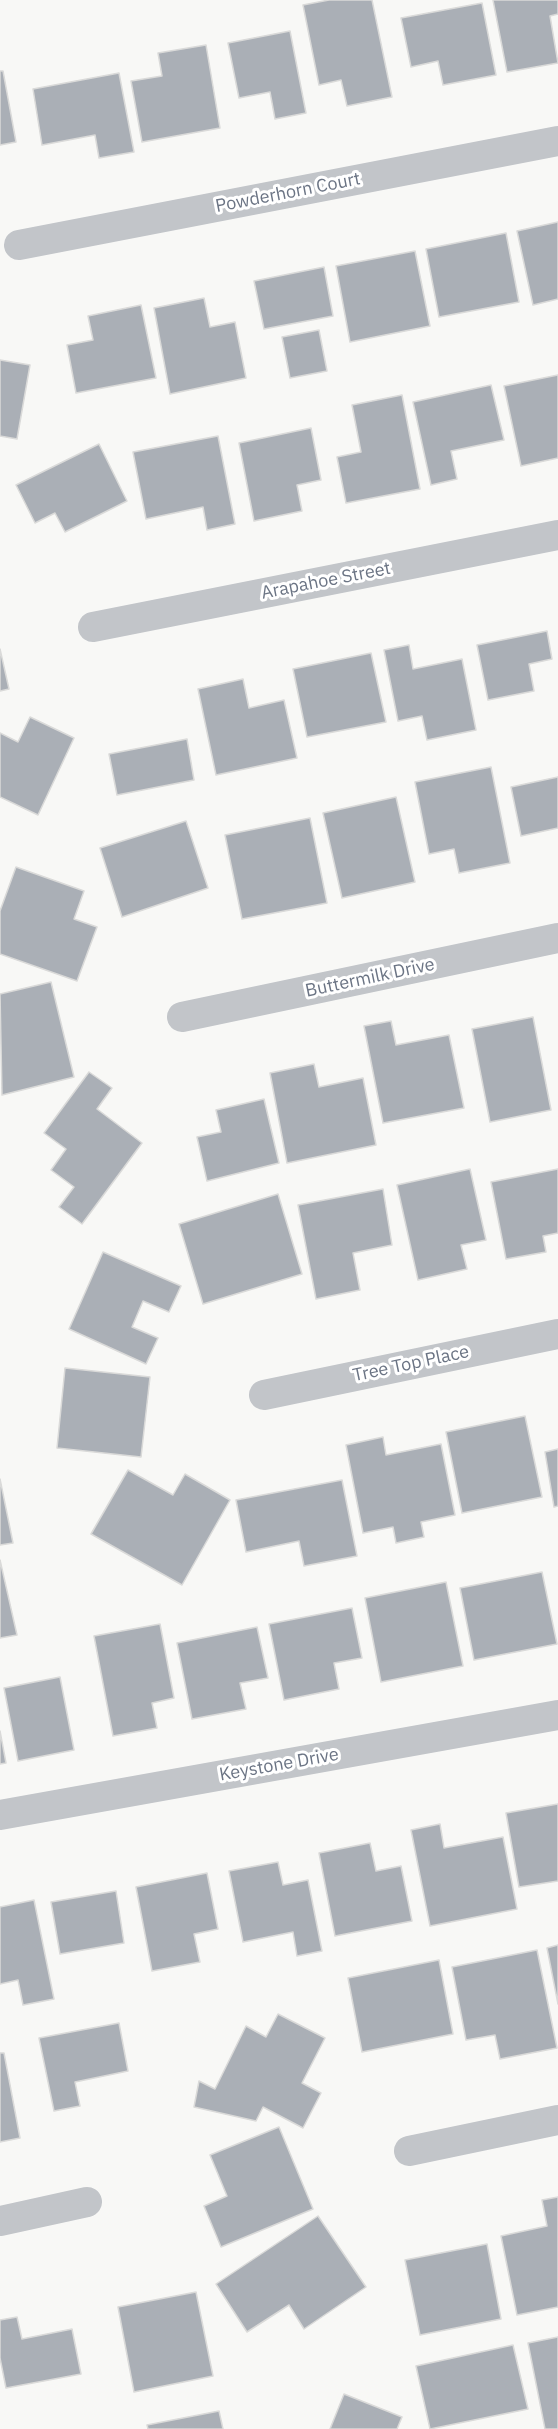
<!DOCTYPE html>
<html>
<head>
<meta charset="utf-8">
<style>
	body { margin:0 }
	canvas { display:block; background:#f8f8f6 }
</style>
</head>
<body>
<canvas width="558" height="2429"></canvas>
<script>
const ctx = document.querySelector('canvas').getContext('2d');
ctx.lineJoin = 'round';
function fillPath(path, color) { ctx.fillStyle = color; ctx.fill(path, 'evenodd'); }
const poly = rows => new Path2D(rows.map(r => 'M' + r).join(''));
function trace(path, color, width, dash) { ctx.strokeStyle = color; ctx.lineWidth = width; ctx.lineCap = dash ? 'butt' : 'round'; ctx.setLineDash(dash || []); ctx.stroke(path); }
function drawText(font, color, halo, rows, align = 'center') {
  ctx.font = font + ' "IBM Plex Sans",sans-serif'; ctx.lineWidth = 6; ctx.setLineDash([]); ctx.textBaseline = 'middle'; ctx.strokeStyle = halo; ctx.fillStyle = color; for (const [text, x, y, turn = 0] of rows) {
    ctx.save(); ctx.translate(x, y); ctx.rotate((+turn || 0) * Math.PI / 180); ctx.textAlign = isNaN(turn) ? turn : align; if (halo) ctx.strokeText(text, 0, 0); ctx.fillText(text, 0, 0); ctx.restore();
  }
}
const building = poly([
	[329,0,372,0,392,97,347,106,341,80,319,85,303,5,329,0],
	[493,0,558,0,558,14,550,16,558,63,507,72,493,0],
	[482,3,496,75,443,85,438,61,411,67,401,18,482,3],
	[290,31,306,113,275,119,270,92,239,98,228,43,290,31],
	[206,45,220,128,142,142,131,81,162,76,158,53,206,45],
	[0,71,3,71,16,142,0,145,0,71],
	[119,73,134,152,99,158,95,135,42,145,33,89,119,73],
	[558,222,558,299,533,305,517,231,558,222],
	[506,233,519,302,439,317,426,249,506,233],
	[415,251,430,326,350,342,336,266,415,251],
	[324,267,333,316,264,329,254,281,324,267],
	[204,298,210,327,235,322,246,378,170,394,154,308,204,298],
	[141,305,156,378,76,393,67,345,93,340,88,316,141,305],
	[319,330,327,371,290,378,282,337,319,330],
	[0,360,30,365,17,439,0,436,0,360],
	[558,375,558,458,521,466,504,386,558,375],
	[491,385,504,440,451,451,457,479,431,485,413,402,491,385],
	[402,395,420,489,346,503,337,457,361,452,352,405,402,395],
	[311,428,321,480,297,485,302,511,254,521,239,443,311,428],
	[218,436,235,524,207,530,203,507,146,519,133,452,218,436],
	[99,444,127,501,65,532,55,513,35,523,16,485,99,444],
	[547,631,552,659,529,664,534,691,488,700,477,645,547,631],
	[409,645,413,669,462,659,476,730,427,740,422,716,398,721,384,650,409,645],
	[0,649,9,689,0,691,0,649],
	[371,653,386,722,307,737,293,669,371,653],
	[243,679,249,708,284,700,297,758,216,775,198,689,243,679],
	[30,717,74,738,38,815,0,797,0,733,18,742,30,717],
	[187,739,194,780,117,795,109,754,187,739],
	[491,767,510,863,459,873,454,849,429,854,415,782,491,767],
	[558,777,558,828,521,836,511,787,558,777],
	[396,797,415,882,342,898,323,813,396,797],
	[310,818,327,903,242,919,225,835,310,818],
	[186,821,208,888,122,917,100,848,186,821],
	[16,867,84,891,74,919,97,927,77,981,0,954,0,911,16,867],
	[51,982,74,1077,2,1095,0,994,51,982],
	[533,1017,551,1110,490,1122,472,1029,533,1017],
	[391,1021,396,1045,449,1035,464,1108,383,1123,364,1026,391,1021],
	[314,1064,319,1087,363,1078,376,1145,287,1163,270,1073,314,1064],
	[89,1072,112,1088,97,1109,142,1143,82,1224,59,1207,74,1187,51,1170,66,1149,44,1133,89,1072],
	[264,1099,279,1163,207,1181,197,1137,221,1132,216,1110,264,1099],
	[470,1169,486,1240,461,1245,467,1269,418,1280,397,1185,470,1169],
	[558,1169,558,1233,543,1236,546,1252,506,1259,491,1182,558,1169],
	[383,1189,392,1245,353,1253,360,1290,316,1299,298,1205,383,1189],
	[278,1194,302,1274,203,1304,179,1224,278,1194],
	[103,1252,181,1286,169,1312,143,1301,132,1327,158,1338,146,1364,69,1329,103,1252],
	[65,1368,150,1377,141,1457,57,1448,65,1368],
	[525,1416,542,1497,462,1513,446,1432,525,1416],
	[383,1437,386,1455,441,1444,455,1515,421,1522,424,1537,396,1543,393,1527,363,1533,346,1445,383,1437],
	[558,1449,558,1506,554,1507,545,1452,558,1449],
	[128,1470,173,1495,185,1474,230,1500,182,1585,91,1534,128,1470],
	[0,1479,13,1543,0,1545,0,1479],
	[342,1480,357,1556,304,1566,299,1541,246,1552,236,1500,342,1480],
	[0,1560,17,1635,0,1638,0,1560],
	[542,1572,557,1644,474,1660,460,1588,542,1572],
	[446,1582,463,1666,381,1682,365,1598,446,1582],
	[352,1608,362,1658,334,1663,339,1689,284,1700,269,1624,352,1608],
	[160,1624,174,1698,152,1703,157,1728,113,1736,94,1636,160,1624],
	[257,1627,268,1678,240,1683,246,1709,192,1719,177,1643,257,1627],
	[60,1677,74,1750,18,1761,4,1688,60,1677],
	[0,1731,6,1763,0,1764,0,1731],
	[558,1804,558,1881,519,1887,506,1813,558,1804],
	[440,1824,444,1848,503,1837,517,1909,430,1926,411,1830,440,1824],
	[370,1843,376,1871,401,1866,412,1921,335,1936,319,1853,370,1843],
	[278,1862,283,1885,308,1880,322,1951,297,1956,293,1932,243,1942,229,1871,278,1862],
	[207,1873,218,1929,194,1934,200,1962,152,1971,136,1887,207,1873],
	[116,1891,124,1943,60,1954,51,1902,116,1891],
	[34,1900,54,1999,23,2005,18,1980,0,1984,0,1907,34,1900],
	[558,1945,558,2004,547,1948,558,1945],
	[537,1950,557,2048,500,2059,495,2035,466,2040,452,1967,537,1950],
	[439,1960,453,2034,362,2052,348,1978,439,1960],
	[278,2014,325,2038,302,2083,321,2093,303,2128,263,2107,256,2121,194,2107,199,2081,215,2089,246,2026,266,2037,278,2014],
	[119,2023,128,2071,75,2082,80,2106,54,2111,39,2038,119,2023],
	[0,2053,4,2053,20,2138,0,2142,0,2053],
	[279,2127,313,2209,221,2247,204,2206,227,2196,210,2155,279,2127],
	[558,2197,558,2307,517,2315,501,2236,547,2226,542,2200,558,2197],
	[318,2216,366,2287,304,2329,289,2305,247,2332,216,2284,318,2216],
	[487,2244,501,2319,420,2335,405,2260,487,2244],
	[196,2292,213,2376,134,2392,118,2307,196,2292],
	[17,2317,22,2339,72,2329,81,2374,6,2388,0,2358,0,2320,17,2317],
	[558,2337,558,2429,545,2429,528,2343,558,2337],
	[513,2345,528,2409,430,2429,416,2366,513,2345],
	[344,2394,402,2417,397,2429,330,2429,344,2394],
	[219,2411,223,2429,148,2429,147,2425,219,2411]
]);
fillPath(building, '#aaafb6');
trace(building, '#dadad9', 1.5);
trace(poly([
	[19,245,558,141],
	[93,627,558,535],
	[182,1017,558,938],
	[264,1395,558,1334],
	[0,1815,558,1715],
	[409,2151,558,2120],
	[0,2221,87,2202]
]), '#c2c5c9', 30);
drawText('18px', '#6b7484', '#fff', [
	["Powderhorn Court",288,193,-11],
	["Arapahoe Street",326,581,-11],
	["Buttermilk Drive",370,978,-12],
	["Tree Top Place",411,1364,-12],
	["Keystone Drive",279,1765,-10]
]);
</script>
</body>
</html>
